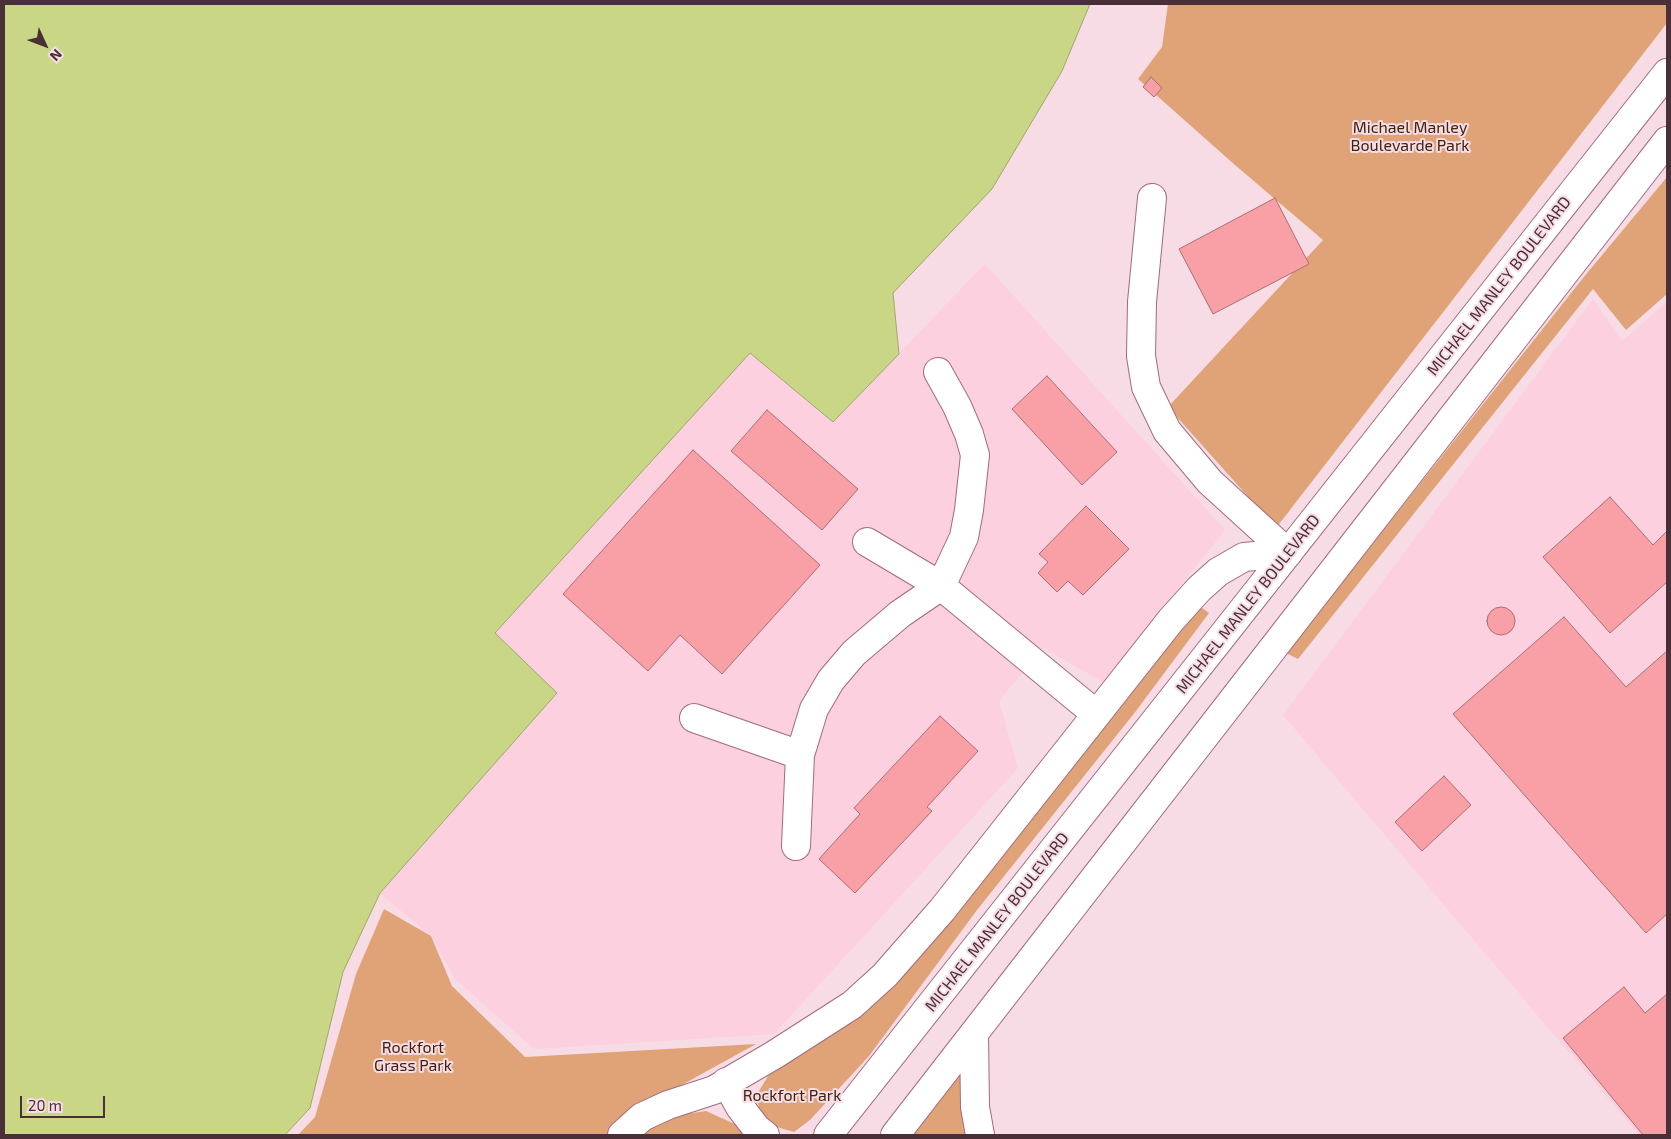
<!DOCTYPE html>
<html>
<head>
<meta charset="utf-8">
<style>
	body { margin:0 }
	#map { position:relative; width:1671px; height:1139px; overflow:hidden; background:#f7dce5; font-family:"Exo 2",sans-serif }
	canvas { display:block }
	.frame { position:absolute; inset:0; border:5px solid #482f38; pointer-events:none }
	.north { position:absolute; left:20px; top:20px; width:50px; height:50px; -webkit-text-stroke:4px #f7dce5; paint-order:stroke; rotate:133deg; font-size:14px; font-weight:700; line-height:20px; text-align:center; color:#482f38 }
	.north::after { content:''; display:block; margin:auto; width:18px; height:22px; background:#482f38; clip-path:polygon(50% 0,100% 100%,50% 72%,0 100%) }
	.scale { position:absolute; left:20px; top:1096px; width:85px; height:22px; box-sizing:border-box; border:2px solid #482f38; border-top:0; padding-left:6px; font-size:15px; line-height:18px; white-space:nowrap; color:#482f38; -webkit-text-stroke:4px #f7dce5; paint-order:stroke }
</style>
</head>
<body>
<div id="map">
<canvas width="1671" height="1139"></canvas>
<div class="frame"></div>
<div class="north">N</div>
<div class="scale">20 m</div>
</div>
<script>
const ctx = document.querySelector('canvas').getContext('2d');
ctx.lineJoin = 'round';
function fillPath(path, color) { ctx.fillStyle = color; ctx.fill(path, 'evenodd'); }
const poly = rows => new Path2D(rows.map(r => 'M' + r).join(''));
function trace(path, color, width, dash) { ctx.strokeStyle = color; ctx.lineWidth = width; ctx.lineCap = dash ? 'butt' : 'round'; ctx.setLineDash(dash || []); ctx.stroke(path); }
function drawText(font, color, halo, rows, align = 'center') {
  ctx.font = font + ' "Exo 2",sans-serif'; ctx.lineWidth = 4; ctx.setLineDash([]); ctx.textBaseline = 'middle'; ctx.strokeStyle = halo; ctx.fillStyle = color; for (const [text, x, y, turn = 0] of rows) {
    ctx.save(); ctx.translate(x, y); ctx.rotate((+turn || 0) * Math.PI / 180); ctx.textAlign = isNaN(turn) ? turn : align; if (halo) ctx.strokeText(text, 0, 0); ctx.fillText(text, 0, 0); ctx.restore();
  }
}
fillPath(poly([
	[985,264,1225,530,1103,682,1043,648,999,701,1018,768,774,1034,534,1049,455,979,431,936,380,893,557,693,495,634,750,353,833,422],
	[1593,299,1622,341,1667,302,1667,1135,1639,1135,1283,715]
]), '#fcd0df');
fillPath(poly([
	[1168,4,1667,4,1667,23,1276,528,1168,407,1323,240,1235,165,1138,79,1162,47],
	[1667,177,1667,294,1626,330,1593,289,1298,659,1286,653,1583,278],
	[1198,605,1209,613,1136,711,977,910,869,1056,810,1120,794,1132,763,1123,756,1096,768,1076,804,1046],
	[384,909,431,936,452,986,525,1057,756,1044,640,1108,610,1135,298,1135,315,1117,356,974],
	[966,1056,971,1135,911,1135],
	[706,1111,737,1125,749,1135,633,1135,671,1116]
]), '#e0a377');
const water = poly([
	[4,4,1090,4,1062,71,992,189,893,293,899,354,833,422,750,353,495,633,557,693,380,893,343,972,310,1108,285,1135,4,1135,4,4]
]);
fillPath(water, '#c9d685');
trace(water, '#a2a46e', 1);
const building = poly([
	[1151,77,1162,88,1154,97,1143,87,1151,77],
	[1275,198,1309,264,1213,314,1179,249,1275,198],
	[1047,376,1117,452,1082,485,1012,409,1047,376],
	[767,410,858,489,822,530,731,451,767,410],
	[693,450,820,565,722,674,680,635,648,671,563,594,693,450],
	[1610,497,1653,545,1667,531,1667,582,1610,633,1543,557,1610,497],
	[1086,506,1129,549,1083,595,1068,581,1057,592,1038,573,1048,562,1039,554,1086,506],
	'1487 621a14 14 0 1 1 28 0a14 14 0 1 1-28 0Z',
	[1564,617,1626,687,1667,651,1667,914,1646,933,1453,714,1564,617],
	[940,716,978,751,927,807,932,811,855,893,819,859,860,814,854,808,940,716],
	[1444,776,1471,805,1422,851,1395,822,1444,776],
	[1624,987,1645,1013,1667,994,1667,1135,1643,1135,1563,1038,1624,987]
]);
fillPath(building, '#f8a0a5');
trace(building, '#ab6e71', 1);
const minor = poly([
	[867,542,941,586,964,537,969,510,975,455,969,434,957,406,938,372],
	[694,718,800,755],
	[796,846,800,755,814,709,831,680,854,653,900,614,941,586,1096,714],
	[726,1082,740,1107,757,1129,765,1135],
	[622,1135,642,1117,668,1105,714,1090,774,1055,852,1005,885,975,942,910,1171,620,1199,589,1218,572,1244,557,1288,553,1210,482,1167,431,1146,387,1141,356,1142,302,1152,198]
]);
const highway = poly([
	[974,1035,975,1107,980,1135],
	[828,1135,1667,73],
	[895,1135,1667,141]
]);
trace(minor, '#a36a7f', 30);
trace(highway, '#a36a7f', 30);
trace(minor, '#fff', 28);
trace(highway, '#fff', 28);
drawText('16px', '#3f230d', '#f7dce5', [
	["Michael Manley",1410,128],
	["Boulevarde Park",1410,146],
	["Rockfort",413,1048],
	["Grass Park",413,1066],
	["Rockfort Park",792,1096]
]);
drawText('16px', '#482f38', '#f7dce5', [
	["MICHAEL MANLEY BOULEVARD",1499,286,-52],
	["MICHAEL MANLEY BOULEVARD",1248,604,-52],
	["MICHAEL MANLEY BOULEVARD",997,922,-52]
]);
</script>
</body>
</html>
